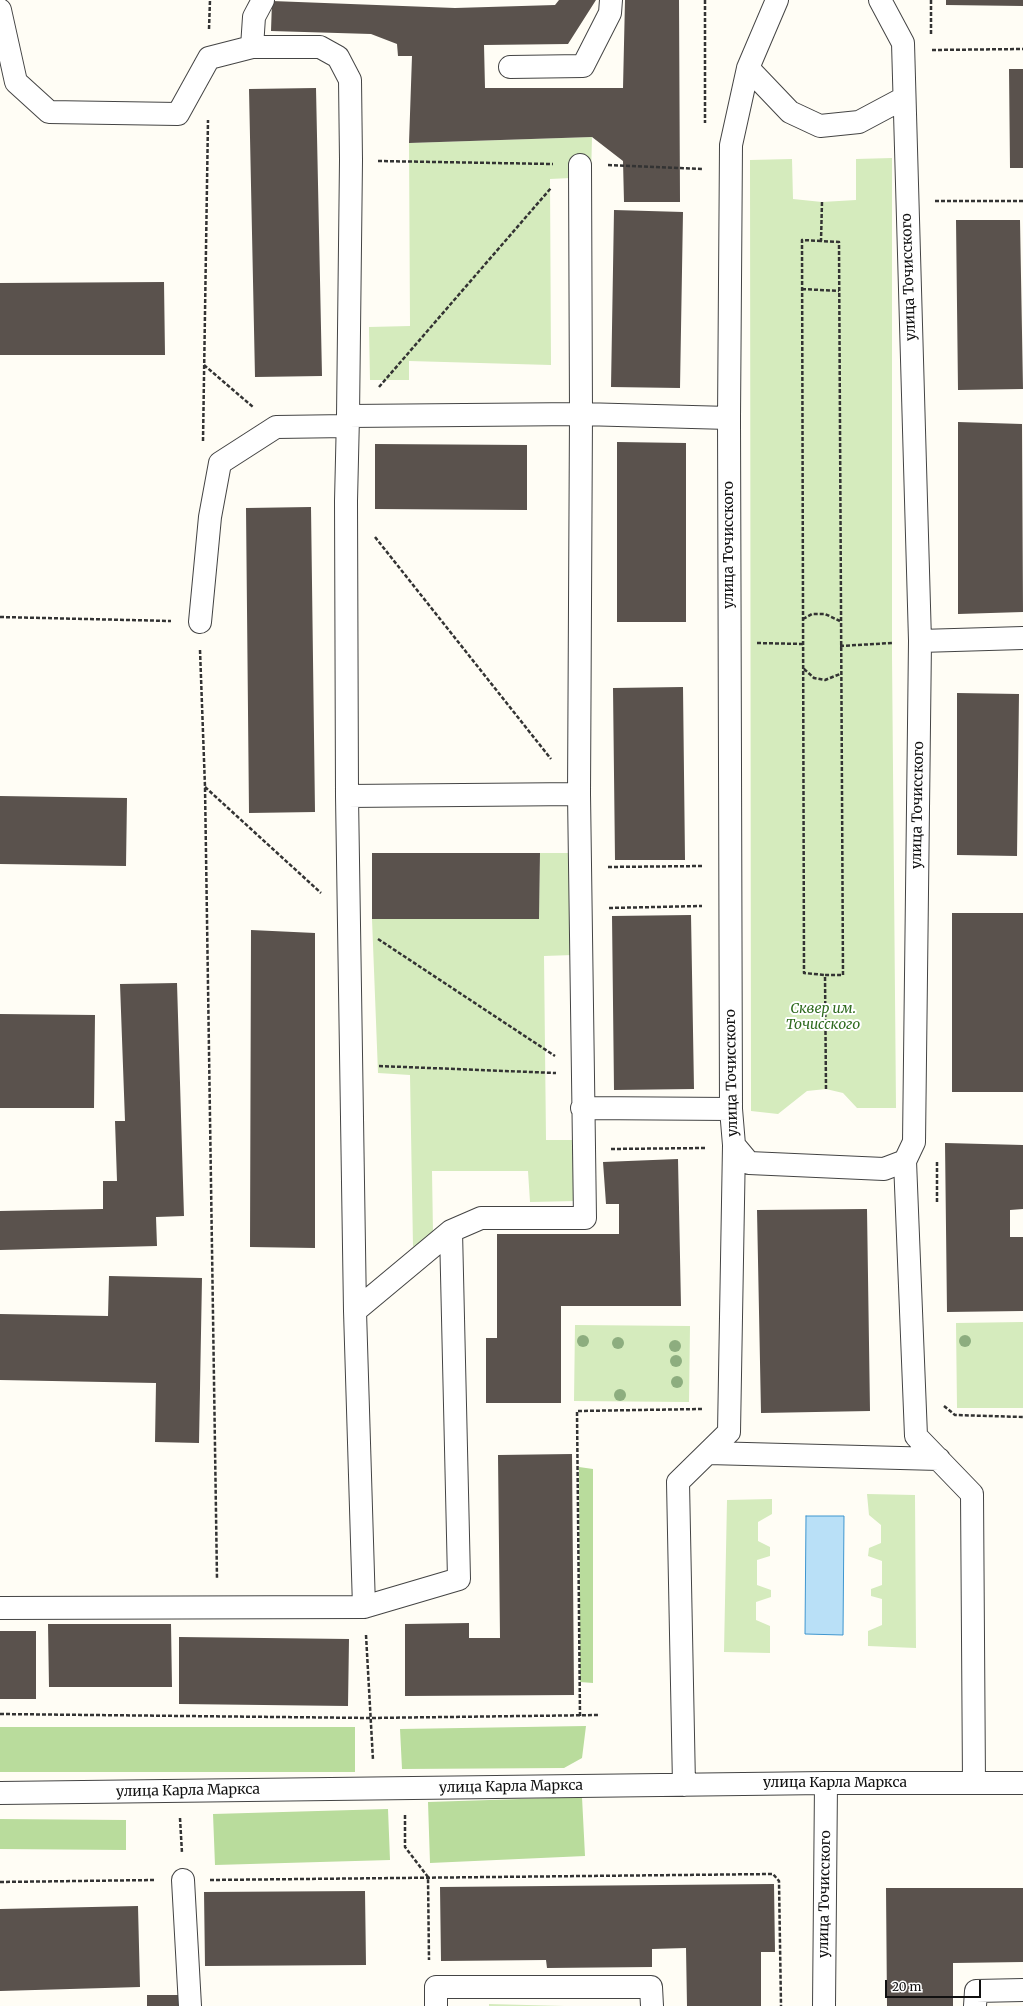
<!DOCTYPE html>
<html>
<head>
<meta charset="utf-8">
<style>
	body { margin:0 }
	#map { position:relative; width:1023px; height:2006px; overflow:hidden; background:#fffdf5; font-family:Merriweather,serif }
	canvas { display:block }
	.scale { position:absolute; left:885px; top:1980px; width:96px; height:18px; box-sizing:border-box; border:2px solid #111; border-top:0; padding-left:5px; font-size:12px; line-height:14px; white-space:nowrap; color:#111; -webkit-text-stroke:3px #fff; paint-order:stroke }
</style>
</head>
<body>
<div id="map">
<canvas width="1023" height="2006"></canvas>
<div class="scale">20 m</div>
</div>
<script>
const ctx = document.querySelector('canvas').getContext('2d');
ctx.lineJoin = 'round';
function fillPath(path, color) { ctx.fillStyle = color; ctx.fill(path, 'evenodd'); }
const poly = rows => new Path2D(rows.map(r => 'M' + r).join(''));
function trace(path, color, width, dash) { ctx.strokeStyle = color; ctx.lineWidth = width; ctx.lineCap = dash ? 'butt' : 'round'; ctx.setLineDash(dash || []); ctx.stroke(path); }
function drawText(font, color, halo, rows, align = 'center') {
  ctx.font = font + ' Merriweather,serif'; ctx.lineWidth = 4; ctx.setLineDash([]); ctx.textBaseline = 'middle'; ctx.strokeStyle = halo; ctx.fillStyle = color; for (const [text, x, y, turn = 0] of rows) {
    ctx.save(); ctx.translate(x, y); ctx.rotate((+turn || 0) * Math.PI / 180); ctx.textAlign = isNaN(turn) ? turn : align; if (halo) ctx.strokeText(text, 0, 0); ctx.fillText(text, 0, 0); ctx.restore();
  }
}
fillPath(poly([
	[592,137,591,177,550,179,551,365,409,361,409,380,370,380,369,327,410,326,409,143],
	[892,158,892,656,896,1108,857,1108,843,1093,826,1089,807,1091,778,1114,751,1111,750,160,792,159,793,199,822,202,856,200,856,159],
	[540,853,572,853,573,955,544,956,546,1140,576,1140,576,1201,530,1202,528,1171,432,1171,433,1234,413,1247,410,1075,378,1073,372,919,539,919],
	[1023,1322,1023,1408,957,1408,956,1323],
	[575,1325,690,1326,689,1402,574,1401],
	[867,1494,915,1495,916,1648,868,1646,868,1631,882,1625,882,1599,871,1596,871,1589,882,1585,882,1561,868,1556,869,1548,881,1543,881,1525,869,1515],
	[772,1499,772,1514,758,1522,758,1541,770,1547,770,1556,757,1560,757,1585,771,1590,771,1597,756,1602,756,1620,770,1626,770,1653,724,1652,727,1500],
	[489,2004,565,2006,489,2006]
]), '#d5ebbd');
fillPath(poly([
	[579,1467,593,1469,593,1683,580,1682],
	[586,1726,582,1758,564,1768,402,1769,400,1729],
	[0,1727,355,1727,355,1772,0,1772],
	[582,1797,585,1856,430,1863,428,1802],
	[388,1809,390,1860,215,1865,213,1814],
	[0,1819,126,1820,126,1850,0,1849]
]), '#b9dc9c');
const water = poly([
	[806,1516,844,1516,843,1635,805,1634,806,1516]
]);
fillPath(water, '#b9e0f7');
trace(water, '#3f96cf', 1);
fillPath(poly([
	[559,0,596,0,568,44,484,45,485,88,623,88,625,0,679,0,680,202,624,202,623,161,592,137,409,143,412,56,398,56,397,44,371,34,271,31,272,1,455,8,555,5],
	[946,0,1023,0,1023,6,946,5],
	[1009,69,1023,69,1023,168,1010,168],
	[316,88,322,376,255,377,249,89],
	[614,210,683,212,680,388,611,387],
	[956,220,1020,220,1023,389,958,390],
	[164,282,165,355,0,355,0,283],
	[958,422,1022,424,1023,612,958,614],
	[617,442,686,443,686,622,617,622],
	[375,444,527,445,527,510,375,509],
	[311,507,315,812,249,813,246,508],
	[683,687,685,860,615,860,613,688],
	[957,693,1019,694,1017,856,957,855],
	[0,796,127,798,126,866,0,864],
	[372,853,540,853,539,919,372,919],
	[952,913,1023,913,1023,1092,952,1092],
	[691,915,694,1089,614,1090,612,916],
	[251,930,315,933,315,1248,250,1247],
	[177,983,184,1216,156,1217,157,1246,0,1250,0,1211,103,1209,103,1181,117,1181,115,1121,125,1121,120,984],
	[0,1014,95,1015,94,1108,0,1108],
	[945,1143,1023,1145,1023,1209,1010,1210,1010,1237,1023,1237,1023,1311,947,1312],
	[678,1159,681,1306,561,1306,561,1403,486,1403,486,1338,497,1338,497,1234,619,1234,619,1204,606,1204,603,1162],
	[867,1209,870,1411,761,1413,757,1210],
	[109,1276,202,1278,199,1443,155,1442,156,1383,0,1380,0,1314,108,1316],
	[572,1454,574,1695,405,1696,405,1624,469,1623,469,1638,500,1638,498,1455],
	[48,1624,171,1624,172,1687,49,1687],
	[0,1631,36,1631,36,1699,0,1699],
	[179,1637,349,1639,348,1706,179,1704],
	[774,1884,775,1952,761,1952,761,2006,687,2006,686,1948,652,1949,652,1967,547,1968,546,1960,441,1961,440,1887],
	[886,1888,1023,1888,1023,1962,953,1963,953,2006,887,2006],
	[365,1891,366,1965,205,1966,204,1892],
	[138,1906,140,1987,0,1991,0,1909],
	[147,1995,183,1995,183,2006,147,2006]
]), '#5a524d');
const minor = poly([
	[777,0,748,68,731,145,729,418,731,1109,734,1145,749,1163,884,1169,905,1161,914,1142,920,641,903,43,880,0],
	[0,10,16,82,49,112,178,114,209,58,252,47,320,47,338,57,350,80,351,160,348,416,581,414,729,418],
	[252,47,254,17,263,0],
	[510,67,583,66,610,13,611,0],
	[748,68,790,112,820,126,859,122,904,98],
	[348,416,346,501,347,796,355,1311],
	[200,622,210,517,220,463,276,427,348,426],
	[920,641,1023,638],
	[347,796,579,794],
	[582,1108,731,1109],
	[905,1161,916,1436,972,1494,974,1783],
	[708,1453,939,1459],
	[364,1607,459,1579,451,1231],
	[0,1608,364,1607,355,1311,451,1231,481,1218,585,1218,579,794,581,414,580,165],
	[684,1785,678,1482,729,1432,734,1145],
	[0,1793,826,1783,1023,1783],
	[183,1880,190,2006],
	[436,2006,436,1987,651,1987,652,2006],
	[824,2006,826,1783],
	[975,2006,976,1991,1023,1990]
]);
trace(minor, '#444', 24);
trace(poly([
	[705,0,705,123],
	[931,0,931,35],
	[209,29,210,0],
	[932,50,1023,49],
	[378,161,553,164],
	[608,165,703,169],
	[935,201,1023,201],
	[822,202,821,241,839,242,843,975,825,975,826,1089],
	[821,241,802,240,804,973,825,975],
	[802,289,839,291],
	[204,365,253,407],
	[379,387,551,188],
	[203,441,208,120],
	[375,537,551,759],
	[0,617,171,621],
	[803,619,812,614,825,614,840,621],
	[757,643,803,644],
	[840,646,892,643],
	[200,650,205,787,217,1579],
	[804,669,814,678,825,680,840,674],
	[205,787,321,893],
	[608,867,703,866],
	[609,908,702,906],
	[378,939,555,1056],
	[379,1066,556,1073],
	[611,1149,705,1148],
	[937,1162,937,1203],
	[944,1406,955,1415,1023,1417],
	[366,1635,373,1760],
	[0,1714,370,1718,600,1715],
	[580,1716,577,1411,702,1409],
	[405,1815,405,1847,428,1877,429,1960],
	[180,1818,182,1853],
	[210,1880,773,1874,779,1881,781,2006],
	[0,1882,155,1880]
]), '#333', 2.5, [4, 2]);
trace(minor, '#fff', 22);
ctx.fillStyle = '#8dad7f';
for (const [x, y] of [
	[583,1341],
	[965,1341],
	[618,1343],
	[675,1346],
	[676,1361],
	[677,1382],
	[620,1395]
]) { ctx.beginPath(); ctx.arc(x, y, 6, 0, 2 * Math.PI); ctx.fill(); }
drawText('14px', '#111', '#fff', [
	["улица Точисского",909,277,-92],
	["улица Точисского",729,545,-90],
	["улица Точисского",918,805,-89],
	["улица Точисского",732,1073,-91],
	["улица Карла Маркса",835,1783],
	["улица Карла Маркса",511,1787,-1],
	["улица Карла Маркса",188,1791,-1],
	["улица Точисского",825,1894,-89]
]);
drawText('italic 14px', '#2f6b1f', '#fff', [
	["Сквер им.",823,1009],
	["Точисского",823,1025]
]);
</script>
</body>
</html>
